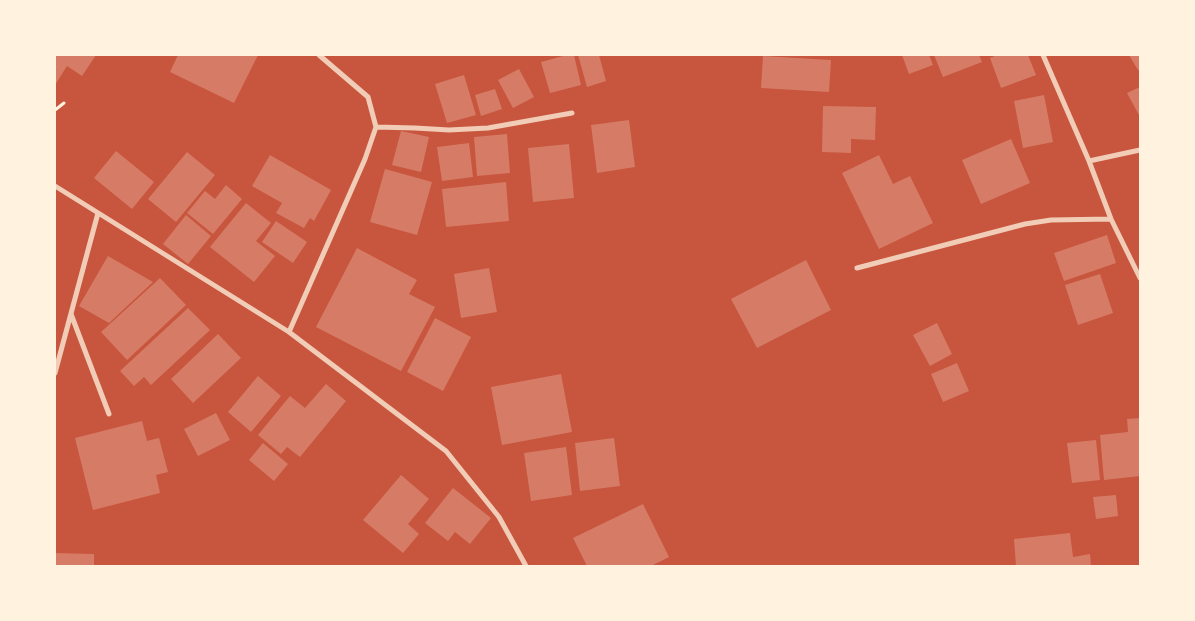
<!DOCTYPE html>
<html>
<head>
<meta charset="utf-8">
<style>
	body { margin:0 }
	#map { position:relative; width:1195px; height:621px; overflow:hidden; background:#c8553d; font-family:Ubuntu,sans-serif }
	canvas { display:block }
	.frame { position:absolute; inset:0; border:56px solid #fff3e0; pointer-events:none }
</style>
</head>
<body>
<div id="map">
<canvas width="1195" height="621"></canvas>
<div class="frame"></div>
</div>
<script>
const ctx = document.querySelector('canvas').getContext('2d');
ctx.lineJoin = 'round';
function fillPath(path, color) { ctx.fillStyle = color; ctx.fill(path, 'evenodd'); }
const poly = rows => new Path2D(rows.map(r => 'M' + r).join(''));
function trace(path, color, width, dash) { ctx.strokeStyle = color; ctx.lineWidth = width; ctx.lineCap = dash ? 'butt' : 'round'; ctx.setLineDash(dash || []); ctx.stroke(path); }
fillPath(poly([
	[55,55,96,55,82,76,67,66,55,85],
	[178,55,258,55,234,103,170,72],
	[567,55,574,55,581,85,550,93,541,62],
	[578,55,599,55,606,81,587,87],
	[902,55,929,55,933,65,909,74],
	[934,55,979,55,982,62,943,77],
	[997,55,1028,55,1036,75,1001,88,990,58],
	[1129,55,1140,55,1140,69,1138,70],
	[763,56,831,60,829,92,761,88],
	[519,69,534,97,513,108,498,80],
	[464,75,476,115,447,123,435,84],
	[1140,87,1140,117,1127,93],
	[495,89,502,109,481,116,475,95],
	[1044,95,1053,142,1023,148,1014,101],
	[823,106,876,107,875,140,851,139,851,153,822,152],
	[629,120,635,167,597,173,591,125],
	[401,131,429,137,421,172,392,165],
	[507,134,510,173,477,176,474,137],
	[1011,139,1030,183,981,204,962,160],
	[469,143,473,177,442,181,437,147],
	[569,144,574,198,533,202,528,148],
	[116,151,154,182,132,209,94,178],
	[187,152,215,175,176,222,148,199],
	[270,155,331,190,314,221,310,218,304,228,276,213,282,203,252,186],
	[879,155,893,184,910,176,933,223,879,249,842,173],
	[385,169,432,182,417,235,370,222],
	[506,182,509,221,446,227,442,189],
	[226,185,242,199,213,234,187,213,205,191,215,199],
	[246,203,271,223,256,241,275,256,254,282,210,247],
	[186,215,211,236,188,264,163,244],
	[276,221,307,242,293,263,262,242],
	[1107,235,1116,263,1064,281,1054,253],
	[357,248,417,280,409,294,435,307,401,371,316,327],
	[108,256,153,282,109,323,79,306],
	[806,260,831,310,757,348,731,299],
	[489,268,497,312,461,318,454,274],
	[1100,274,1113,313,1078,325,1065,285],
	[160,278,186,305,127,360,101,332],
	[188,308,210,330,151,385,144,377,134,386,120,371],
	[435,318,471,337,443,391,407,372],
	[937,323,952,354,930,366,913,335],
	[218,334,241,358,193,403,171,379],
	[957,363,969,391,943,402,931,374],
	[561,374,572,432,502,445,491,387],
	[258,376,281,396,251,432,228,412],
	[326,384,346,401,300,457,287,447,281,454,258,435,290,396,305,408],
	[216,413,230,440,198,456,184,429],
	[1140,418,1140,476,1104,480,1100,435,1128,432,1127,419],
	[142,421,147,441,159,438,168,472,156,475,160,493,93,510,75,438],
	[614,438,620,486,580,491,575,443],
	[1096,440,1100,480,1072,483,1067,443],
	[263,443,288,464,274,481,249,460],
	[566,447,572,495,531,501,524,453],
	[401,475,429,499,408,524,419,534,403,553,363,520],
	[453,488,491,518,470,544,455,532,448,541,425,523],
	[1116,495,1118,516,1096,519,1093,497],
	[643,504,669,557,651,566,587,566,573,538],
	[1070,533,1073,557,1090,554,1091,566,1016,566,1014,539],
	[55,553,94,554,94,566,55,566]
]), '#d67c66');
trace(poly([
	[55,110,64,103]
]), '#fff3e0', 3);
trace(poly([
	[1043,55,1089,161,1111,219,1140,278],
	[376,127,415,128,449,130,488,128,572,113],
	[1089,161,1140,150],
	[55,186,289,332,446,451,499,517,526,566],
	[857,268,1025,224,1051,220,1111,219],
	[71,314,109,414],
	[289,332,365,159,376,127,368,97,319,55],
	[55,373,98,213]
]), '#f1ccb7', 5);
</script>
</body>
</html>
